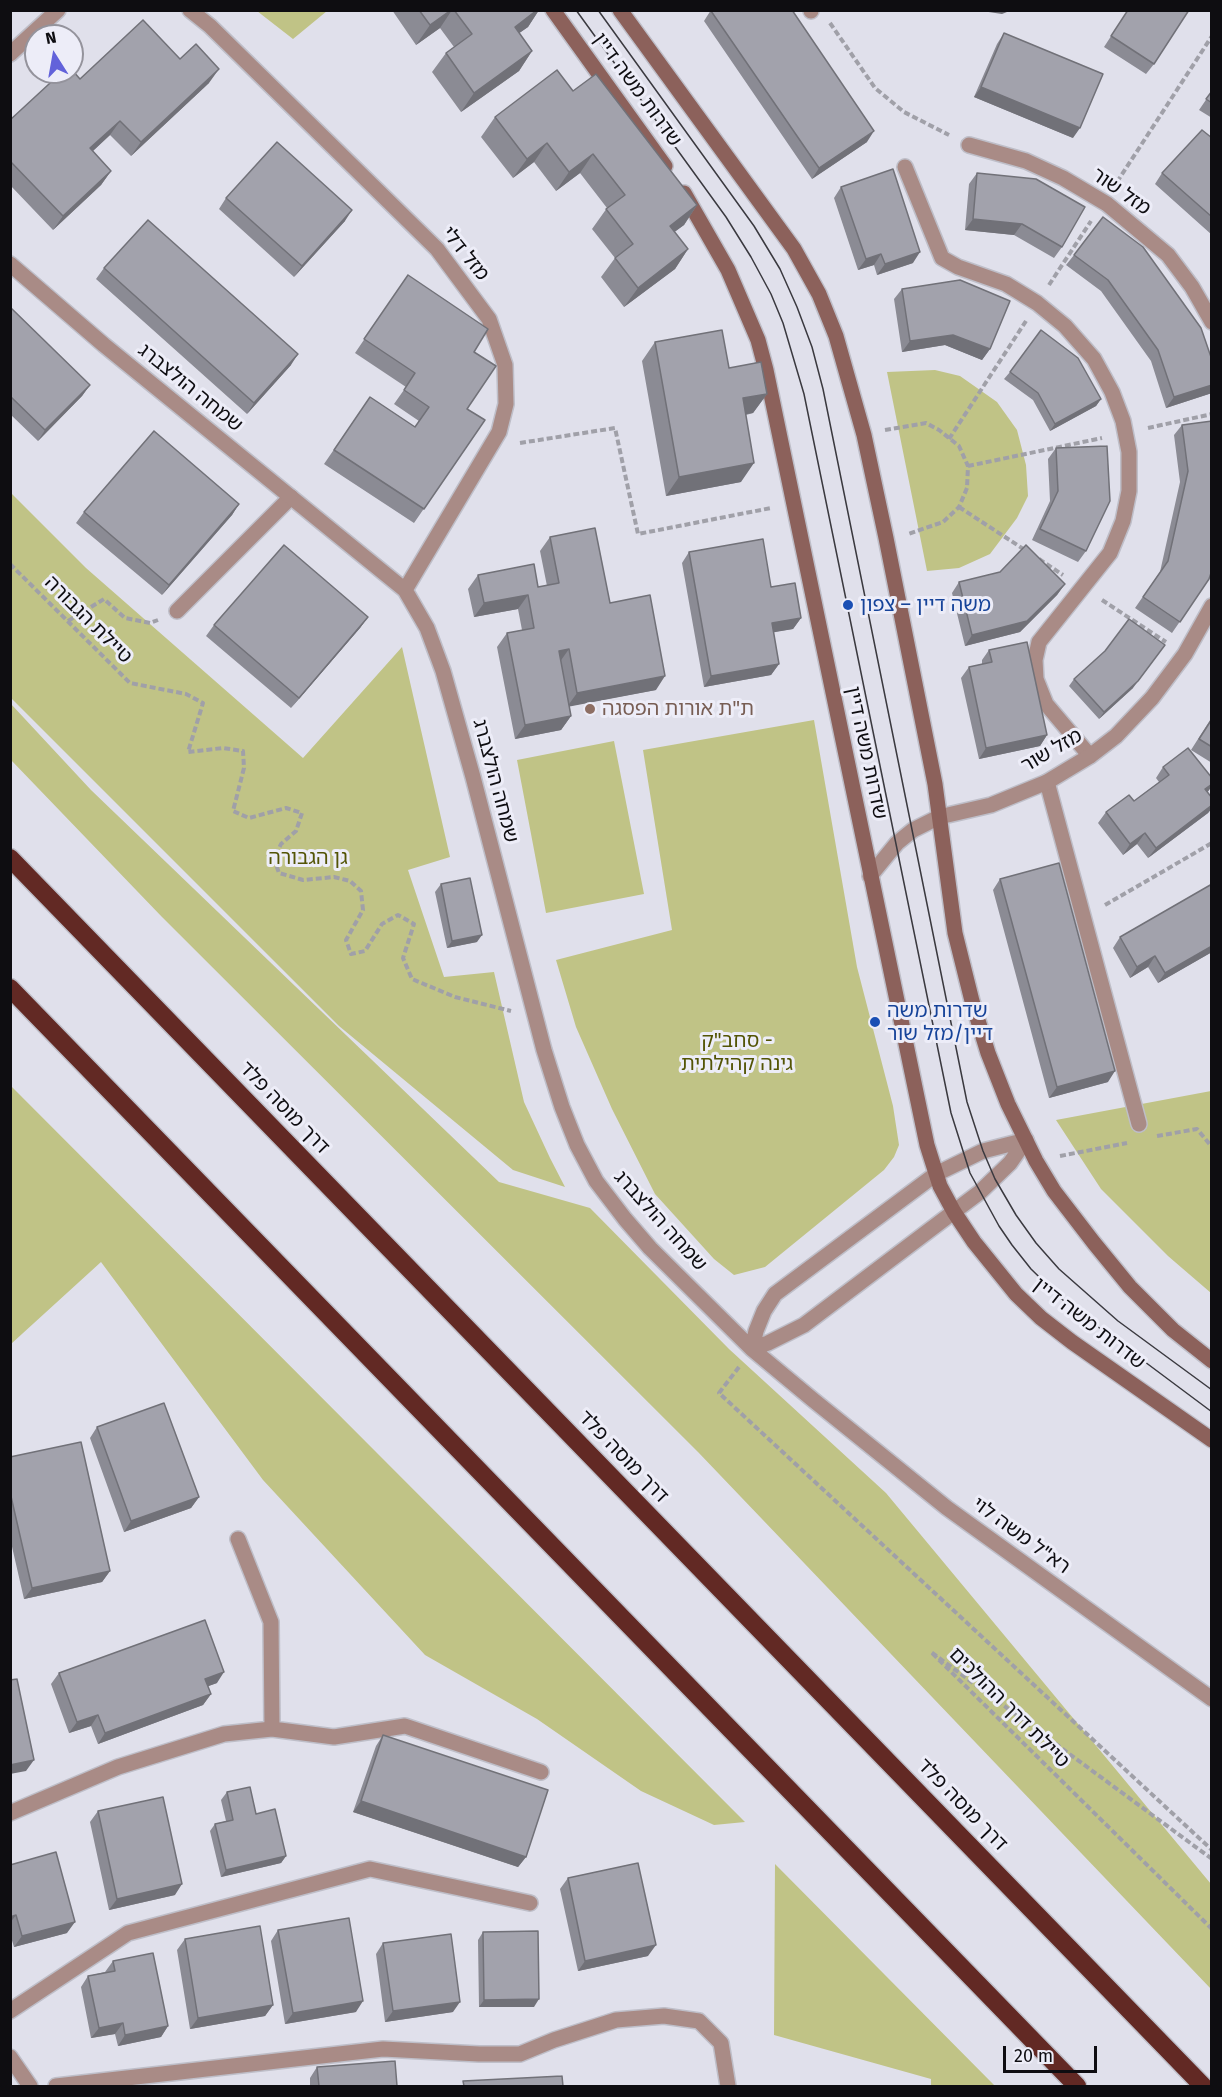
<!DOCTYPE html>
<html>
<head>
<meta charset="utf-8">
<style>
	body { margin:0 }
	#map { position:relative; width:1222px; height:2097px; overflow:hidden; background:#e0e0eb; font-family:"Fira Sans",sans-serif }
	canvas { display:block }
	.frame { position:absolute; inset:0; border:12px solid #0e0d11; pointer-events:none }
	.north { position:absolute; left:24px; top:24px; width:60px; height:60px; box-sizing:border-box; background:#ededf8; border:2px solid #94939c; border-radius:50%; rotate:349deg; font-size:16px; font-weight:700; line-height:24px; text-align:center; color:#0e0d11 }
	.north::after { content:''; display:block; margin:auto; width:21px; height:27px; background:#6262da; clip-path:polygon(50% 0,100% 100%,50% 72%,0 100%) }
	.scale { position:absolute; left:1003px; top:2046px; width:94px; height:27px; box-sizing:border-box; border:3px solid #0e0d11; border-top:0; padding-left:8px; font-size:18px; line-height:21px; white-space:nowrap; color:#0e0d11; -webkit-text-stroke:4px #ededf8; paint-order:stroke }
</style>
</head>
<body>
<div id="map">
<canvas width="1222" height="2097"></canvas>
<div class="frame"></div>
<div class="north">N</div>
<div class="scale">20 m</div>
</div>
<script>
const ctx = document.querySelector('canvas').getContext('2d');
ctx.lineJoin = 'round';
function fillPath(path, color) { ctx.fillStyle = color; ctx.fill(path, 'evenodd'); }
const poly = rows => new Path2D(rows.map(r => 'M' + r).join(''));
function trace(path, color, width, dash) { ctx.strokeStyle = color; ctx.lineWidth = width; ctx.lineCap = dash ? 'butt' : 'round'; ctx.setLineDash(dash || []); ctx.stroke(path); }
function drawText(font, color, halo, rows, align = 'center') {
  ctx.font = font + ' "Fira Sans","Noto Sans Hebrew",sans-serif'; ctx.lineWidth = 6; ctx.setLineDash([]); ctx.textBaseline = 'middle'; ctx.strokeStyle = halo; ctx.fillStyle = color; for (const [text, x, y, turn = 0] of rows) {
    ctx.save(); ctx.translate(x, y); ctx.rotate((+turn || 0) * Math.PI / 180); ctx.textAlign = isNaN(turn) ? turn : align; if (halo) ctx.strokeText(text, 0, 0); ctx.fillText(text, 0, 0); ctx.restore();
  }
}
fillPath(poly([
	[257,11,327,11,293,39],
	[935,370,960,376,997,402,1017,430,1026,465,1028,496,1017,518,990,554,959,568,927,571,887,372],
	[11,493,86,568,303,758,402,647,450,857,408,870,444,977,494,972,524,1102,550,1158,565,1187,513,1170,339,1026,11,698],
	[11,704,91,790,499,1182,590,1208,729,1349,886,1493,1211,1884,1211,1989,698,1452,162,917,11,760],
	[814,720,857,967,893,1106,899,1145,894,1157,884,1170,765,1267,734,1275,714,1259,655,1194,612,1109,576,1027,556,960,672,930,643,750],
	[614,741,644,894,546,913,517,760],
	[11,1086,745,1822,714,1825,641,1791,537,1719,425,1655,263,1480,101,1262,11,1344],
	[1211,1091,1211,1293,1168,1256,1101,1189,1056,1120],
	[775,1864,995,2086,931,2086,931,2079,774,2035]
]), '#c0c386');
const lane = poly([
	[811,10,811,11],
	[905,167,942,258,958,267,1006,284,1037,303,1065,326,1094,359,1112,392,1123,421,1129,452,1129,491,1123,521,1110,553,1039,642,1035,660,1036,679,1046,704,1090,756],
	[177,611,291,497],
	[1047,782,1139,1124]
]);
const street = poly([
	[190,10,210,26,437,249,489,319,505,365,506,404,499,432,405,590],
	[10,54,58,10],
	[969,145,1026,161,1063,178,1107,204,1168,255,1192,287,1212,322],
	[10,264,104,345,405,590,427,628,443,671,473,777,544,1050,562,1107,577,1145,596,1181,625,1219,650,1248,752,1349,812,1399,947,1508,1212,1699],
	[870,876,897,843,913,830,939,817,991,805,1047,782,1090,756,1116,736,1152,698,1185,654,1212,606],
	[752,1349,756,1331,764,1311,775,1294,936,1174,983,1151,1026,1140],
	[752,1349,768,1343,804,1325,980,1192,1010,1163,1026,1140],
	[238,1539,271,1622,272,1729],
	[10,1813,118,1767,224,1734,272,1729,334,1737,405,1726,541,1772],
	[10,2011,128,1933,370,1869,530,1903],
	[10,2057,30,2086],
	[56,2086,383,2049,479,2054,520,2054,554,2040,616,2020,664,2016,699,2021,721,2043,728,2086]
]);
const secondary = poly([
	[553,10,665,166],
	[620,10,794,249,819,294,836,336,864,435,886,538,935,784,955,933,972,1001,988,1053,1008,1104,1036,1161,1054,1191,1094,1243,1130,1287,1173,1330,1212,1361],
	[684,193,728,270,758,340,766,370,927,1145,940,1186,954,1212,974,1242,1016,1294,1041,1318,1072,1342,1212,1440]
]);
const highway = poly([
	[10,858,1203,2086],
	[10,988,1077,2086]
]);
trace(lane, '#bebec8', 18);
trace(street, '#bebec8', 18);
trace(secondary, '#bebec8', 18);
trace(highway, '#bebec8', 21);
trace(poly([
	[830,23,875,88,904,112,949,135],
	[1117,182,1212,36],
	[1049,285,1091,221],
	[1148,428,1212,414],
	[885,430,926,423,939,430,959,446,968,466,967,488,959,507,943,522,908,534],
	[949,439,1026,321],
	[520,443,615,428,638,534,771,508],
	[968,466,1102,438],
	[959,507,1025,550],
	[1039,559,1063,575],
	[10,564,130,683,186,694,203,703,188,752,223,748,243,751,244,768,233,811,249,818,286,808,302,813,296,831,281,844,274,859,279,873,303,880,334,877,350,881,361,891,363,910,346,940,351,954,365,951,382,924,398,915,414,924,403,958,412,979,455,997,511,1011],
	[1102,600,1166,642],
	[68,621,104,599,125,618,150,623,158,620],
	[1105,905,1212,843],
	[1157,1136,1197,1129,1212,1147],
	[1060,1156,1127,1143],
	[739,1367,719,1393,1212,1850],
	[1212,1859,931,1652,1212,1929]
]), '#a0a0a8', 4, [6, 3]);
trace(lane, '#a98b86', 15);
trace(street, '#a98b86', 15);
trace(secondary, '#8c615b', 15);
trace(highway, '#622924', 18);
trace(poly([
	[576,10,726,217,751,257,771,294,783,323,804,394,951,1113,970,1173,999,1226,1012,1245,1031,1269,1066,1303,1212,1412],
	[598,10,754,226,780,269,797,307,812,347,823,389,967,1102,983,1151,995,1179,1016,1215,1036,1243,1059,1269,1118,1321,1212,1390]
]), '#3a393f', 1.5);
fillPath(poly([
	[392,10,539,10,528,27,519,33,532,51,519,71,461,112,432,72,446,53,454,47,440,28,416,45],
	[711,10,867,142,812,179,704,21],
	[1128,10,1154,64,1146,74,1104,47],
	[1004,33,1073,138,974,97,997,44],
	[180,59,209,83,131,156,110,135,93,151,111,171,101,185,53,230,10,185,10,120,80,79],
	[573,91,697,205,684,225,674,232,688,249,675,269,624,307,601,277,615,258,592,229,607,208,580,173,556,191,534,162,513,178,481,137,495,117],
	[1212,91,1212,118,1199,110],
	[1212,138,1212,235,1155,184,1162,173],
	[977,173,1062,247,1054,258,1014,235,965,230,969,184],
	[841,187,913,263,877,275,874,265,858,270,834,198],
	[226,198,345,221,294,277,219,209],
	[1074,255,1201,328,1212,393,1166,408,1151,361,1101,291,1066,265],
	[104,268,291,365,247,414,96,279],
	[408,275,474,352,467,409,485,420,414,523,324,464,370,397,415,427,419,421,394,404,406,387,355,353],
	[902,289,990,349,982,360,945,345,902,352,894,299],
	[10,307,90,385,82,396,38,441,10,414],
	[655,342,729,368,767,394,753,413,746,415,741,482,666,496,642,361],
	[1010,372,1101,399,1096,406,1050,431,1033,400,1004,379],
	[1182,425,1209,579,1172,633,1135,608,1160,572,1180,482,1174,435],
	[1056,448,1086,551,1078,562,1032,540,1050,501,1048,459],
	[239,504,232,515,162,595,76,523,84,512],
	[550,537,610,603,656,690,569,706,571,716,561,730,515,739,497,647,507,633,522,630,518,609,474,617,468,589,478,575,538,587,547,586,540,551],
	[689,552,771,587,801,618,793,629,773,632,779,664,771,675,704,687,682,563],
	[959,582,1065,584,1057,595,1020,632,965,646,952,593],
	[368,617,360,628,291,708,206,636,214,625],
	[989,650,1047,735,1040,746,979,759,961,678,969,667,982,664,982,660],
	[1074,679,1133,688,1099,719,1069,686],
	[1212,717,1212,763,1191,750],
	[1163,767,1212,778,1212,786,1207,792,1212,798,1212,808,1208,813,1148,858,1137,844,1123,855,1098,823,1106,812,1134,801,1159,782,1156,778],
	[1000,879,1108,1082,1049,1098,993,890],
	[441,884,477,942,447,948,435,892],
	[1120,937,1212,952,1158,983,1148,967,1130,978,1113,948],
	[97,1427,199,1497,191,1508,124,1532,90,1438],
	[10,1457,110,1571,102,1582,24,1599,10,1538],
	[59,1673,217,1683,208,1686,211,1694,203,1705,98,1744,91,1726,69,1733,51,1684],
	[383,1735,526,1857,518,1867,353,1812,376,1746],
	[227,1792,286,1856,281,1863,221,1877,210,1831,215,1824,226,1821,221,1800],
	[98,1811,175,1895,109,1910,90,1822],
	[10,1865,67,1933,14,1947,10,1934],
	[568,1878,648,1956,578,1971,560,1889],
	[278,1930,356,2012,285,2024,271,1941],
	[483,1932,534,2007,479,2007,478,1940],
	[185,1939,273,2005,265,2016,190,2029,177,1950],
	[383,1943,453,2012,385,2022,376,1954],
	[113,1961,168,2026,161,2037,118,2046,115,2034,91,2038,81,1987,88,1976,105,1972],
	[317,2067,397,2086,310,2086,310,2078]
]), '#8b8b94');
fillPath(poly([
	[451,10,452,10,440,28,416,45,430,25],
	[537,10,539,10,528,27,501,46,515,27],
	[975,10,1012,10,1002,14],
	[532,51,519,71,461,112,474,93],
	[219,69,209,83,131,156,141,142],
	[981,87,1080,128,1073,138,974,97],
	[120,121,110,135,81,162,90,148],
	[874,131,867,142,812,179,819,168],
	[547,143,534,162,513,178,527,159],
	[593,154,580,173,556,191,569,172],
	[111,171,101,185,53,230,63,216],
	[697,205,684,225,657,245,670,226],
	[352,210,345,221,294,277,302,266],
	[973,219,1022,224,1014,235,965,230],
	[688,249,675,269,624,307,638,288],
	[920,252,913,263,877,275,885,264],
	[881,254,874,265,858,270,866,259],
	[953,335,990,349,982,360,945,345,902,352,910,341],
	[298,354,291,365,247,414,254,403],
	[90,385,82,396,38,441,45,430],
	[1212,385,1212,393,1166,408,1174,397],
	[767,394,753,413,729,417,743,398],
	[1101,399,1096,406,1050,431,1055,424],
	[754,463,741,482,666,496,679,477],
	[239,504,232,515,162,595,169,585],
	[1065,584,1057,595,1020,632,965,646,972,635],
	[528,595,518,609,474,617,484,603],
	[368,617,360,628,291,708,299,698],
	[801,618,793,629,764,634,772,623],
	[1165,645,1133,688,1099,719,1104,712],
	[569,649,559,663,559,651],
	[779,664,771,675,704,687,711,676],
	[665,676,656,690,567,707,577,693],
	[571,716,561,730,515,739,525,725],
	[1047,735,1040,746,979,759,986,748],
	[1212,784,1212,786,1207,793,1205,789],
	[1212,805,1212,808,1208,813,1148,858,1156,848],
	[1145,833,1137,844,1123,855,1130,844],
	[482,935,477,942,447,948,452,941],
	[1212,946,1212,952,1158,983,1165,973],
	[1155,956,1148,967,1130,978,1137,967],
	[1115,1071,1108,1082,1049,1098,1057,1087],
	[199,1497,191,1508,124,1532,131,1521],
	[110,1571,102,1582,24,1599,32,1588],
	[224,1672,217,1683,198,1690,205,1679],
	[211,1694,203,1705,98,1744,105,1733],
	[98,1715,91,1726,69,1733,77,1722],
	[34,1760,26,1771,10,1774,10,1765],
	[361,1801,526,1857,518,1867,353,1812],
	[286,1856,281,1863,221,1877,226,1870],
	[182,1884,175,1895,109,1910,117,1899],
	[16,1915,10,1923,10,1917],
	[75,1922,67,1933,14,1947,22,1936],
	[656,1945,648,1956,578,1971,585,1961],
	[539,1999,534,2007,479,2007,484,2000],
	[363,2001,356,2012,285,2024,293,2013],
	[460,2002,453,2012,385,2022,393,2011],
	[273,2005,265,2016,190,2029,198,2018],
	[123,2023,115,2034,91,2038,99,2028],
	[168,2026,161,2037,118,2046,125,2035]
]), '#717178');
const building = poly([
	[419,10,451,10,430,25,419,10],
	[454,10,537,10,515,27,532,51,474,93,446,53,472,34,454,10],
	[792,10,874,131,819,168,711,11,792,10],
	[1128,10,1189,10,1154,64,1111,36,1128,10],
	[143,20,180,59,196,44,219,69,141,142,120,121,90,148,111,171,63,216,10,161,10,120,62,72,72,72,72,70,80,79,143,20],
	[1004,33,1103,74,1080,128,981,87,1004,33],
	[557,70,573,91,596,74,697,205,670,226,688,249,638,288,615,258,633,244,606,209,625,195,593,154,569,172,547,143,527,159,495,117,557,70],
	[1212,91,1212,103,1206,99,1212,91],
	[1202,130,1212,138,1212,217,1162,173,1202,130],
	[277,142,352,210,302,266,226,198,277,142],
	[893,169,920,252,885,264,881,254,866,259,841,187,893,169],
	[977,173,1036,179,1085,207,1062,247,1022,224,973,219,977,173],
	[1103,217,1143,247,1201,328,1212,360,1212,385,1174,397,1158,350,1108,280,1074,255,1103,217],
	[148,220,298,354,254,403,104,268,148,220],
	[408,275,488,329,474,352,496,366,467,409,485,420,424,509,334,450,370,397,415,427,429,407,404,390,415,373,364,339,408,275],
	[960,280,1010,301,990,349,953,335,910,341,902,289,960,280],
	[10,307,90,385,45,430,10,396,10,307],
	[722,330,729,368,761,362,767,394,743,398,754,463,679,477,655,342,722,330],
	[1041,330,1078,358,1101,399,1055,424,1038,393,1010,372,1041,330],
	[1212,421,1212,570,1209,579,1180,622,1143,597,1168,561,1188,471,1182,425,1212,421],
	[154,431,239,504,169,585,84,512,154,431],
	[1107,446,1110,501,1086,551,1040,529,1058,491,1056,448,1107,446],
	[595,528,610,603,650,595,665,676,577,693,569,649,559,651,571,716,525,725,507,633,534,628,528,595,484,603,478,575,534,564,538,587,559,583,550,537,595,528],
	[763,539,771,587,795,583,801,618,772,623,779,664,711,676,689,552,763,539],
	[284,545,368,617,299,698,214,625,284,545],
	[1026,545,1065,584,1027,621,972,635,959,582,1000,572,1026,545],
	[1129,619,1165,645,1138,681,1104,712,1074,679,1105,651,1129,619],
	[1027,642,1047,735,986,748,969,667,992,662,989,650,1027,642],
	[1212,719,1212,747,1199,739,1212,719],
	[1188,748,1212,778,1212,784,1205,789,1212,798,1212,805,1156,848,1145,833,1130,844,1106,812,1129,795,1134,801,1169,775,1163,767,1188,748],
	[1059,863,1115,1071,1057,1087,1000,879,1059,863],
	[470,878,482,935,452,941,441,884,470,878],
	[1212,884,1212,946,1165,973,1155,956,1137,967,1120,937,1212,884],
	[164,1403,199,1497,131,1521,97,1427,164,1403],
	[81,1442,110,1571,32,1588,10,1492,10,1457,81,1442],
	[205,1620,224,1672,205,1679,211,1694,105,1733,98,1715,77,1722,59,1673,205,1620],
	[17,1679,34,1760,10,1765,10,1680,17,1679],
	[383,1735,548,1790,526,1857,361,1801,383,1735],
	[250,1787,256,1814,275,1809,286,1856,226,1870,215,1824,233,1820,227,1792,250,1787],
	[163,1797,182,1884,117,1899,98,1811,163,1797],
	[56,1852,75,1922,22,1936,16,1915,10,1917,10,1865,56,1852],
	[638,1863,656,1945,585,1961,568,1878,638,1863],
	[349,1918,363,2001,293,2013,278,1930,349,1918],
	[260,1926,273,2005,198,2018,185,1939,260,1926],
	[538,1931,539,1999,484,2000,483,1932,538,1931],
	[451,1934,460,2002,393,2011,383,1943,451,1934],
	[153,1953,168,2026,125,2035,123,2023,99,2028,88,1976,115,1971,113,1961,153,1953],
	[395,2061,397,2086,319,2086,317,2067,395,2061],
	[562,2076,563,2086,464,2086,463,2081,562,2076]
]);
fillPath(building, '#a2a2ac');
trace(building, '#717178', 1.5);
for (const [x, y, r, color] of [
	[848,605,6,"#1a4fb4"],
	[590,709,6,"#8d6e63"],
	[875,1022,6,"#1a4fb4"]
]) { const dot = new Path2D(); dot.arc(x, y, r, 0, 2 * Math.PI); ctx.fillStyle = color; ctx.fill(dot); trace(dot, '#ededf8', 2); }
drawText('20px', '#0e0d11', '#ededf8', [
	["שדרות משה דיין",637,90,54],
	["מזל שור",1121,192,35],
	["מזל דלי",465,254,51],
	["שמחה הולצברג",190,388,39],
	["טיילת הגבורה",88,620,45],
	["מזל שור",1052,751,-30],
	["שדרות משה דיין",866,753,78],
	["שמחה הולצברג",495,781,75],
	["דרך מוסה פלד",284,1108,46],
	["שמחה הולצברג",660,1221,48],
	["שדרות משה דיין",1089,1324,38],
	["דרך מוסה פלד",623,1457,46],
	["רא\"ל משה לוי",1021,1536,36],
	["טיילת דרך ההולכים",1009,1708,45],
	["דרך מוסה פלד",962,1805,46]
]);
drawText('20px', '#164399', '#ededf8', [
	["משה דיין – צפון",860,605],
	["שדרות משה",887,1011],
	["דיין/מזל שור",887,1034]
], 'left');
drawText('20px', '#785e54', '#ededf8', [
	["ת\"ת אורות הפסגה",602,709]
], 'left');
drawText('20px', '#535405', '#ededf8', [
	["גן הגבורה",308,858],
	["סחב\"ק -",737,1041],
	["גינה קהילתית",737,1064]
]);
</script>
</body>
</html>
